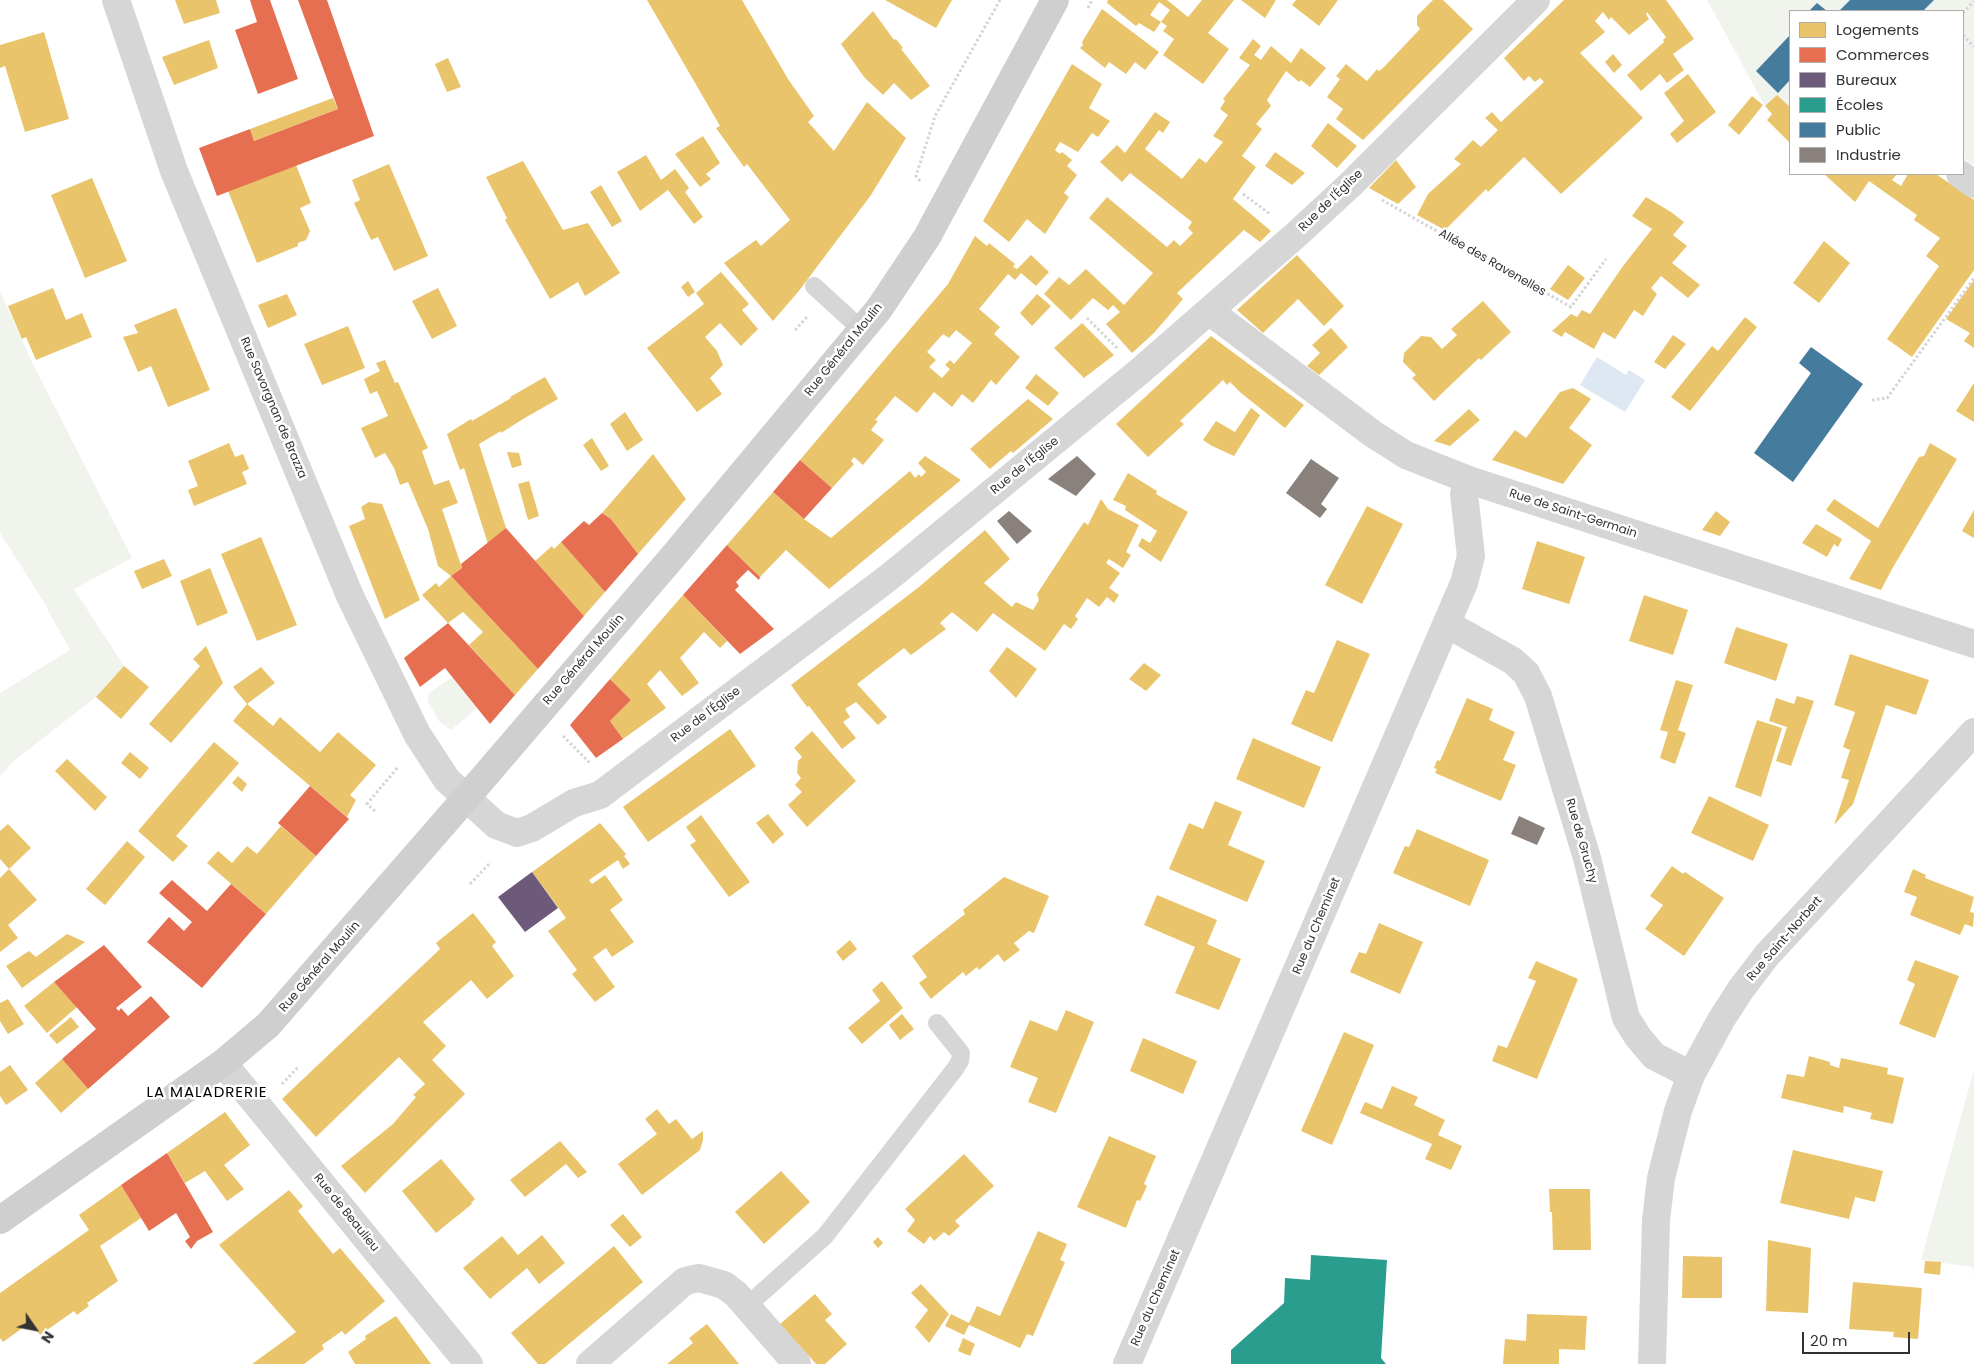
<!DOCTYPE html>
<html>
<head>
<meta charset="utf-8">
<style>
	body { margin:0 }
	#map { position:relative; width:1974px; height:1364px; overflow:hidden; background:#fff; font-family:Poppins,sans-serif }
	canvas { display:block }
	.legend { position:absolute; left:1789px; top:10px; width:175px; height:165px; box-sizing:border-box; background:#fff; border:1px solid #adadad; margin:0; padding:6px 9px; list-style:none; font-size:15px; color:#323232 }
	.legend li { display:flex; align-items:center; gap:10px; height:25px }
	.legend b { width:25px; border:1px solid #adadad }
	.north { position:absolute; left:10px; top:1304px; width:50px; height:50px; -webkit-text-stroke:4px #fff; paint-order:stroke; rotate:123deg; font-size:14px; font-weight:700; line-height:20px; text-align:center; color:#323232 }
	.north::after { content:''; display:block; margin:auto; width:18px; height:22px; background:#323232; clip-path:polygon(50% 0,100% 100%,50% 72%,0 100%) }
	.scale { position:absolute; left:1802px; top:1332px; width:108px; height:22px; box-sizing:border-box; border:2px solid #323232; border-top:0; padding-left:6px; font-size:15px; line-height:18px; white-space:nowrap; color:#323232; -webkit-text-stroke:4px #fff; paint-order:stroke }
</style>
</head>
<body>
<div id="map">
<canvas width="1974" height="1364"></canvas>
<ul class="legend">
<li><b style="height:14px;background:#e9c46a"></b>Logements</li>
<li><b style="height:14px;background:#e76f51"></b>Commerces</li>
<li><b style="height:14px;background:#6d597a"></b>Bureaux</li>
<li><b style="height:14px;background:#2a9d8f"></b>Écoles</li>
<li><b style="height:14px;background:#457b9d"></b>Public</li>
<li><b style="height:14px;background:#8a817c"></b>Industrie</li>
</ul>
<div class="north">N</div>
<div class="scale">20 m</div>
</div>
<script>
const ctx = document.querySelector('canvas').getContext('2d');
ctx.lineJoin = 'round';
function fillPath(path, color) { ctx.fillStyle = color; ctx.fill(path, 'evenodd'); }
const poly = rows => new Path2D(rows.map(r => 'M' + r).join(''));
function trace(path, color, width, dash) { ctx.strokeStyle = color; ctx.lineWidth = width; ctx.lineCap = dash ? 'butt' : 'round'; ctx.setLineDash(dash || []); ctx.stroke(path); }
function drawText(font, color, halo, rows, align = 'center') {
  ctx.font = font + ' Poppins,sans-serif'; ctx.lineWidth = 5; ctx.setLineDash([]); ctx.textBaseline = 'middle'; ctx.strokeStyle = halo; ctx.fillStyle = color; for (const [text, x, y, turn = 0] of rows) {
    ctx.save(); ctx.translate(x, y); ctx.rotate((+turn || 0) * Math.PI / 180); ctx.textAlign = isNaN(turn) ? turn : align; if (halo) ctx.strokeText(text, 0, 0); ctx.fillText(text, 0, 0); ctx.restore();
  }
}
fillPath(poly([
	[1707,0,1850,0,1839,11,1827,11,1817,3,1809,11,1790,11,1790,35,1756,71,1778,93,1789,81,1790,82,1790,107,1777,95,1765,106],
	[1934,0,1974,0,1974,165,1963,158,1963,11,1923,11],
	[0,291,32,362,132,558,74,589,124,666,96,697,15,760,0,776,0,693,70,650,42,599,0,533],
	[452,677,477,708,451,730,439,721,428,702,428,694],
	[1974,1070,1974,1278,1973,1267,1921,1260]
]), '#f0f4ed');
fillPath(poly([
	[1597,357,1626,375,1629,370,1645,380,1625,412,1580,385]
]), '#dde8f2');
fillPath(poly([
	[175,0,216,0,220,13,184,24],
	[647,0,742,0,788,79,814,116,808,122,834,151,867,102,906,138,871,195,798,292,773,321,724,263,756,240,761,246,790,220,747,164,744,167,716,128,720,126],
	[885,0,952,0,936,28],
	[1108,0,1167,0,1188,17,1202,0,1234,0,1208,33,1229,49,1203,84,1163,55,1174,39,1163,31,1167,26,1161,22,1154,32,1139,23,1136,26,1107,3],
	[1159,2,1170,10,1161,22,1150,15],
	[1241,0,1276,0,1265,18],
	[1296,0,1338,0,1319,26,1292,5],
	[1433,0,1443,0,1473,29,1363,140,1336,119,1343,109,1327,97,1340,79,1336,76,1346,64,1367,81,1377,69,1379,71,1384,67,1420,29,1417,25,1417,16],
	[1564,0,1666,0,1694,39,1673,54,1684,70,1667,83,1660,74,1641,91,1627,75,1664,42,1663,40,1666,37,1647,12,1646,14,1649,19,1629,35,1611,17,1609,20,1603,12,1595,21,1605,32,1580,53,1643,118,1561,194,1524,157,1488,192,1486,189,1445,230,1417,215,1428,194,1461,164,1454,159,1473,140,1481,147,1498,130,1485,118,1492,112,1501,122,1544,82,1540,78,1535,82,1529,76,1524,81,1504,58],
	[1102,9,1159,52,1145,70,1135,62,1126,74,1109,62,1105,68,1080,48,1083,45,1082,42],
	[873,11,894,40,896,39,903,48,901,49,930,86,911,100,894,83,883,95,864,77,841,44],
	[44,32,69,119,25,132,5,66,0,68,0,45],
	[1253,39,1261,46,1254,55,1261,60,1271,46,1291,63,1301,48,1326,68,1310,87,1301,80,1299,82,1286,71,1267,100,1271,106,1256,124,1262,129,1242,156,1256,167,1233,199,1271,231,1260,242,1244,230,1177,293,1183,299,1154,333,1132,353,1106,324,1120,312,1113,305,1108,310,1093,298,1071,320,1044,294,1059,277,1069,285,1086,269,1124,305,1153,273,1089,218,1107,197,1167,247,1174,240,1180,246,1193,233,1188,228,1192,222,1130,173,1122,182,1100,162,1117,145,1125,153,1155,112,1170,122,1163,133,1159,130,1145,149,1182,179,1199,158,1206,163,1223,142,1213,136,1228,115,1220,109,1225,101,1223,99,1250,65,1239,58],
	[209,40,218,68,174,85,162,57],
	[1613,54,1622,65,1614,73,1605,62],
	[448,58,461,87,447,92,435,64],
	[1072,64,1102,84,1089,108,1110,121,1098,137,1092,133,1078,152,1060,142,1055,150,1060,154,1062,152,1072,160,1067,166,1077,175,1064,193,1069,197,1045,234,1027,219,1009,242,983,221],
	[1688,74,1716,112,1677,143,1670,134,1684,121,1664,93],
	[1777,95,1790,107,1790,143,1767,120,1772,114,1765,106],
	[1752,96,1763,105,1739,135,1728,125],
	[333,98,338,109,254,141,250,129],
	[1328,123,1357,146,1337,168,1311,146],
	[703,136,720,163,706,174,711,179,700,187,675,154],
	[1275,152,1305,173,1292,185,1265,166],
	[646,155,661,180,675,169,689,188,685,192,703,217,694,224,668,190,640,211,617,172],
	[1396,160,1416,187,1398,204,1369,188],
	[523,161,563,230,588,223,620,273,585,296,578,282,550,299,505,220,507,218,486,177],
	[389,164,428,256,394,271,378,237,371,240,354,203,360,200,352,180],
	[296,165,311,203,300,208,310,231,306,240,298,243,298,246,257,263,228,191],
	[1824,174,1897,174,1892,180,1901,186,1908,174,1936,174,1974,200,1974,270,1912,357,1887,339,1939,266,1926,256,1940,238,1914,220,1917,215,1869,181,1855,202],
	[92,178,127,261,85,278,51,195],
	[601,185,622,221,612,227,590,192],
	[1646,197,1671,212,1684,222,1673,235,1687,246,1672,263,1700,285,1688,298,1661,276,1651,288,1657,294,1643,316,1634,310,1615,339,1603,332,1594,349,1565,332,1562,337,1552,331,1571,314,1577,317,1582,310,1590,314,1623,266,1652,229,1632,216],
	[975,236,987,246,989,243,1015,264,1013,267,1017,269,1031,255,1049,272,1036,286,1021,273,1015,280,1008,274,979,309,1000,327,994,334,1020,357,996,385,991,380,973,403,962,394,952,407,934,392,917,413,895,396,875,420,878,421,871,430,884,440,863,465,854,457,851,461,854,464,832,488,800,460,948,284],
	[956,330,972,343,954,364,950,360,945,365,950,369,942,378,929,367,936,360,927,352,943,334,949,338],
	[1824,241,1850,263,1819,303,1793,283],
	[1297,255,1344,306,1324,326,1298,299,1263,333,1237,310],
	[1568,265,1585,278,1568,300,1550,289],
	[721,272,749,304,742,310,758,329,741,346,720,323,705,337,717,351,723,365,710,378,722,394,697,412,647,348,704,304,696,293],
	[1974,280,1974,348,1964,341,1970,333,1946,319],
	[688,281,695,292,688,297,681,287],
	[53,288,66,320,82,313,92,337,36,360,26,337,22,339,8,306],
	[438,288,457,326,432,339,412,301],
	[287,294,297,315,268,328,258,305],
	[1037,294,1051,306,1032,326,1020,313],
	[1483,301,1511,332,1481,360,1479,358,1434,401,1412,378,1416,375,1403,362,1404,353,1421,336,1431,337,1442,349,1457,335,1451,329],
	[176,308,210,390,168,407,151,366,138,372,123,337,138,333,134,325],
	[1745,317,1757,327,1690,411,1671,397,1712,346,1718,351],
	[1082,323,1114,355,1084,378,1054,348],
	[348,326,365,368,322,385,304,344],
	[1331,328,1348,347,1319,375,1307,366,1320,353,1312,345],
	[1673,335,1686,344,1665,369,1654,362],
	[1211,336,1304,405,1285,428,1241,393,1230,382,1227,385,1223,380,1180,421,1184,424,1148,457,1116,424],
	[385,360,395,383,398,382,428,448,422,451,434,485,449,480,458,503,442,509,462,568,451,576,438,566,428,529,408,482,400,485,394,468,385,453,375,458,361,428,388,416,377,391,370,394,364,379,380,371,376,363],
	[1036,374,1059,393,1048,406,1025,388],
	[545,377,558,399,523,419,501,433,501,431,479,444,506,528,488,544,464,468,460,470,447,434,471,419,472,421,511,398,510,397],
	[1974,383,1974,422,1956,411],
	[1573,388,1591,399,1569,428,1592,445,1563,484,1492,460,1515,430,1526,438,1560,392],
	[1028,399,1053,419,1013,453,1011,451,990,469,970,449],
	[1251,408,1260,415,1234,456,1212,446,1203,440,1216,421,1235,432],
	[1469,409,1480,420,1450,446,1434,441],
	[625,412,643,440,627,451,610,424],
	[592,438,609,466,601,471,583,445],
	[229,443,235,457,243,454,249,469,242,472,247,484,194,506,188,490,198,486,188,461],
	[1930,443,1957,459,1892,569,1881,590,1849,579,1871,541,1826,510,1834,499,1878,528,1919,457,1924,456],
	[507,452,519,453,522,465,512,468],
	[653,454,686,499,638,554,611,519,602,513],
	[925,456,961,480,829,589,786,550,760,577,727,545,773,492,804,519,831,538,910,471,915,478,919,474,921,477,926,472,918,463],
	[1128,473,1157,491,1156,494,1188,512,1161,562,1138,546,1142,538,1150,543,1157,531,1125,510,1126,506,1113,500],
	[529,481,539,516,528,520,518,484],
	[1101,499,1108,509,1139,525,1126,552,1131,555,1123,568,1109,559,1106,563,1120,573,1109,588,1119,595,1114,603,1107,597,1099,607,1087,598,1075,616,1078,619,1071,629,1064,624,1045,651,993,613,977,632,952,612,940,623,946,629,911,655,904,648,857,684,887,717,878,725,856,702,845,709,850,717,843,722,856,738,842,749,809,706,807,707,791,685,919,587,985,530,1010,559,984,583,1012,607,1016,602,1033,610,1039,600,1037,594,1084,522,1088,525],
	[369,502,382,504,420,600,385,619,349,526,365,519,361,507],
	[1367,506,1403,524,1362,604,1325,585],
	[1974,510,1974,538,1962,531],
	[1716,511,1730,522,1720,536,1702,530],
	[1816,524,1842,539,1838,547,1834,544,1827,557,1802,543],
	[261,537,297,625,257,641,221,554],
	[1537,541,1585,557,1569,604,1522,589],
	[561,542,605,592,584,616,535,561,552,546,554,549],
	[164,559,172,576,142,589,134,571],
	[210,568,228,613,197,626,180,581],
	[451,576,538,669,515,695,469,645,483,632,463,612,448,623,422,595,436,583,439,587],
	[683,595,727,641,720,648,704,632,680,658,699,683,682,696,660,670,647,684,666,708,623,739,610,721,631,700,610,679],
	[1644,595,1688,610,1673,655,1629,641],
	[1736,627,1788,644,1776,681,1724,663],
	[1337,640,1370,654,1332,742,1291,724,1306,690,1314,693],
	[206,646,223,683,171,743,149,724,200,666,193,659],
	[1007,647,1037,669,1016,698,989,671],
	[1850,654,1929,680,1916,715,1886,705,1853,804,1834,825,1849,780,1841,778,1850,750,1843,747,1855,712,1834,705],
	[1144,663,1161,675,1146,691,1129,679],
	[124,666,149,687,121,719,96,697],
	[261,667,275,683,247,704,273,726,280,717,320,752,338,732,376,765,350,795,356,800,347,817,233,721,247,704,233,687],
	[1676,680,1693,685,1678,730,1686,733,1675,764,1660,758,1668,732,1660,730],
	[1797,696,1814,701,1791,766,1776,761,1787,727,1769,721,1776,698,1794,704],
	[1467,698,1493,709,1489,720,1515,732,1503,760,1516,765,1501,801,1435,773,1437,769,1434,768,1437,760,1440,761],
	[1757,720,1782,728,1761,797,1735,787],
	[730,729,756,766,648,842,623,807],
	[812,731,856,781,807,827,788,805,802,792,795,785,801,778,797,773,798,761,802,757,794,748],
	[1253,738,1321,767,1304,808,1236,779],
	[214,742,239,763,176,836,188,846,173,862,138,831],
	[130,752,149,768,140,779,121,763],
	[67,759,107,797,95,811,55,771],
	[238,776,247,784,242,792,232,783],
	[1709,796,1769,825,1753,861,1691,833],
	[1215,801,1242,812,1228,845,1265,861,1247,902,1169,869,1189,823,1203,829],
	[768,814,784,834,773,844,756,823],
	[701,815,750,882,729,897,690,845,696,841,686,827],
	[600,823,626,854,624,856,630,864,623,869,618,860,589,880,592,884,605,875,623,900,610,910,634,942,612,957,606,948,593,957,615,987,595,1002,572,974,577,970,548,931,566,918,532,872],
	[8,824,31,848,9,869,0,859,0,831],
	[281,826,316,856,266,914,207,863,218,851,232,863,247,846,257,854],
	[1417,829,1489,860,1470,906,1393,873,1405,846,1409,847],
	[127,841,145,857,105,905,86,889],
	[1672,866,1683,874,1685,872,1724,898,1684,956,1645,929,1663,905,1650,896],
	[9,869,37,900,8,925,18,938,0,952,0,878],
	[1913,869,1926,875,1925,878,1974,897,1970,912,1974,913,1973,927,1965,924,1960,935,1910,915,1917,897,1904,892],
	[1004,877,1049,896,1034,933,1029,931,1014,943,1020,950,1004,962,998,954,979,970,977,967,966,976,963,972,931,999,919,983,927,977,912,956,965,914,963,910],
	[1157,895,1217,920,1207,944,1241,959,1219,1010,1175,993,1195,947,1144,925],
	[473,913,496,942,492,946,514,976,487,999,471,980,423,1022,446,1046,432,1060,465,1094,365,1193,341,1166,393,1124,416,1097,413,1095,425,1084,399,1057,316,1137,282,1099,440,949,436,943],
	[1379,923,1423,942,1400,994,1350,972,1359,952,1366,954],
	[67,934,85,942,22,988,6,966,29,951,36,957],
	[850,940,857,949,843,961,836,952],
	[1915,960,1959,976,1935,1038,1899,1024,1915,984,1907,980],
	[1536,961,1578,979,1537,1079,1492,1061,1498,1045,1507,1048,1536,981,1528,978],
	[882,981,903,1008,862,1044,848,1028,880,1001,872,990],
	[54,982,77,1007,47,1033,24,1006],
	[8,999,24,1024,8,1034,0,1021,0,1003],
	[1066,1010,1094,1022,1056,1113,1028,1102,1038,1078,1010,1067,1030,1020,1057,1031],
	[902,1014,914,1029,900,1040,889,1025],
	[71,1017,79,1027,57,1044,49,1035],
	[1344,1032,1374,1045,1332,1145,1301,1131],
	[1143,1038,1197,1061,1183,1094,1130,1071],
	[1809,1056,1830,1062,1830,1065,1839,1068,1841,1058,1888,1068,1887,1074,1904,1078,1893,1124,1870,1119,1872,1113,1844,1106,1843,1113,1781,1098,1787,1074,1804,1077],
	[62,1059,88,1089,61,1113,35,1083],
	[10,1065,28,1090,6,1105,0,1096,0,1072],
	[1392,1086,1418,1097,1414,1105,1445,1120,1438,1135,1462,1146,1451,1170,1425,1159,1432,1144,1360,1113,1365,1102,1382,1109],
	[657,1109,669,1124,676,1119,692,1139,703,1131,703,1140,700,1150,642,1195,618,1164,657,1134,645,1119],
	[225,1112,250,1145,224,1165,244,1189,227,1201,205,1171,185,1183,167,1153],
	[1109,1136,1156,1156,1144,1184,1147,1186,1140,1201,1137,1200,1126,1228,1077,1207],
	[560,1141,587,1172,578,1178,566,1164,525,1197,510,1180],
	[1793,1150,1883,1171,1875,1202,1855,1197,1849,1219,1780,1203],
	[964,1154,994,1186,955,1221,960,1226,949,1236,944,1232,934,1241,930,1236,924,1244,907,1231,915,1220,905,1209],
	[441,1159,475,1199,471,1203,472,1204,436,1233,402,1191],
	[781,1171,810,1202,764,1244,735,1212],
	[121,1185,141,1218,100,1246,118,1281,87,1303,89,1306,77,1315,74,1311,40,1335,31,1322,3,1342,0,1338,0,1293,89,1230,79,1215],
	[1549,1189,1590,1189,1591,1250,1553,1250,1552,1212,1550,1212],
	[289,1190,303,1206,298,1211,333,1254,340,1248,385,1301,345,1335,342,1331,322,1345,324,1349,304,1364,252,1364,296,1332,219,1245],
	[623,1214,642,1237,630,1247,610,1225],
	[1038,1231,1067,1244,1060,1260,1065,1262,1033,1336,1027,1334,1020,1348,969,1325,964,1335,945,1326,951,1314,969,1323,977,1306,1000,1316],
	[542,1235,565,1263,539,1284,527,1268,490,1299,463,1268,502,1236,518,1255],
	[878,1237,883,1243,878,1248,873,1242],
	[1768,1240,1811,1248,1808,1313,1766,1311],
	[614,1246,643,1282,545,1364,538,1364,511,1333],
	[1683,1256,1722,1257,1722,1298,1682,1298],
	[1925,1261,1941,1262,1940,1275,1924,1273],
	[1853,1282,1922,1288,1918,1339,1893,1337,1894,1332,1849,1329],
	[921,1284,949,1314,929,1343,915,1327,928,1310,911,1293],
	[815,1294,832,1314,825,1320,847,1344,825,1364,816,1364,780,1324],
	[1527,1314,1587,1316,1585,1350,1559,1349,1559,1364,1503,1364,1505,1339,1526,1341],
	[396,1316,431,1364,355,1364,348,1352,366,1339,365,1336],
	[707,1324,739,1364,667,1364,693,1343,689,1338],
	[963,1338,975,1344,970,1356,958,1351]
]), '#e9c46a');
fillPath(poly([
	[250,0,270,0,298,79,258,94,235,30,257,22],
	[298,0,327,0,374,136,217,196,199,148,250,129,254,141,338,109],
	[800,460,832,488,804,519,773,492],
	[602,513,611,519,638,554,605,592,561,542,584,521,589,525],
	[506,528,584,616,538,669,451,576,462,568,461,564],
	[727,545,760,577,759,580,748,570,736,582,739,586,735,590,774,629,740,654,683,595],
	[448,623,515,695,490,724,445,668,420,687,404,658],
	[610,679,631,700,610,721,623,739,596,758,570,725],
	[310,786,349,819,316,856,278,823],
	[172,880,207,911,231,884,266,914,202,988,147,942,169,917,184,931,192,922,159,893],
	[104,945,142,987,116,1008,119,1011,121,1008,128,1016,151,996,170,1017,88,1089,62,1059,96,1029,54,982],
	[167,1153,213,1232,197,1241,191,1249,185,1241,190,1237,176,1213,149,1231,121,1185]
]), '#e76f51');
fillPath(poly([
	[532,872,558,908,525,932,498,897]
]), '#6d597a');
fillPath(poly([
	[1311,1255,1387,1260,1381,1358,1386,1364,1231,1364,1231,1350,1284,1303,1285,1278,1310,1280]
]), '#2a9d8f');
fillPath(poly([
	[1850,0,1934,0,1923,11,1839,11],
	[1817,3,1827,11,1809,11],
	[1790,35,1790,82,1789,81,1778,93,1756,71],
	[1811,347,1863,384,1793,482,1754,453,1811,373,1799,363]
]), '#457b9d');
fillPath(poly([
	[1077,456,1096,474,1076,496,1048,479],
	[1311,459,1339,478,1321,504,1327,509,1320,518,1286,493],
	[1009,511,1032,531,1017,544,997,521],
	[1519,816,1545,828,1537,845,1511,834]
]), '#8a817c');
trace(poly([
	[1088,8,1092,0],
	[1963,13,1974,1],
	[1963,35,1974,47],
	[920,181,916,176,935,116,1000,0],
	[1243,194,1270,214],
	[1382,200,1571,307,1606,259],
	[1087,318,1117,348],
	[795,330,807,317],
	[1872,400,1887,398,1974,278],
	[563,736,590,763],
	[375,811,367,804,398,767],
	[470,884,491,862],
	[282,1084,299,1066]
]), '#d5d5d5', 3, [2.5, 2.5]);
trace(poly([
	[814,286,862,330],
	[747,1306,825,1236,955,1069,960,1061,961,1053,937,1023]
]), '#d6d6d6', 18);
trace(poly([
	[116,0,174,171,350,596,417,734,447,780,496,825,517,833,532,828,574,803,600,795,888,578,1140,371,1297,234,1352,183,1536,0],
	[1960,174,1974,184],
	[1209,311,1373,434,1406,455,1469,480,1974,644],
	[1447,624,1513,661,1526,673,1538,696,1587,858,1626,1018,1638,1037,1654,1056,1691,1075],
	[223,1063,469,1364],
	[590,1364,685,1281,699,1278,724,1285,736,1294,797,1364],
	[1127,1364,1464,583,1471,556,1464,494,1469,480]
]), '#d6d6d6', 28);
trace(poly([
	[1652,1364,1656,1220,1661,1178,1678,1111,1691,1075,1721,1020,1741,989,1767,955,1974,732]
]), '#d6d6d6', 28);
trace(poly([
	[0,1220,223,1063,268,1025,466,798,676,553,879,309,927,237,1055,0]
]), '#cfcfcf', 28);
drawText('12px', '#323232', '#fff', [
	["Rue de l'Église",1331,201,-44],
	["Allée des Ravenelles",1492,263,30],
	["Rue Général Moulin",844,350,-51],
	["Rue Savorgnan de Brazza",273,408,67],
	["Rue de l'Église",1025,466,-39],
	["Rue de Saint-Germain",1573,514,18],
	["Rue Général Moulin",584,660,-49],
	["Rue de l'Église",706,715,-37],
	["Rue de Gruchy",1581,841,74],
	["Rue du Cheminet",1317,926,-67],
	["Rue Saint-Norbert",1785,939,-49],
	["Rue Général Moulin",320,967,-49],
	["Rue de Beaulieu",346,1213,51],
	["Rue du Cheminet",1156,1298,-66]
]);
ctx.letterSpacing = '1px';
drawText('15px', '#000', '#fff', [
	["LA MALADRERIE",207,1093]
]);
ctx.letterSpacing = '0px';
</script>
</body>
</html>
